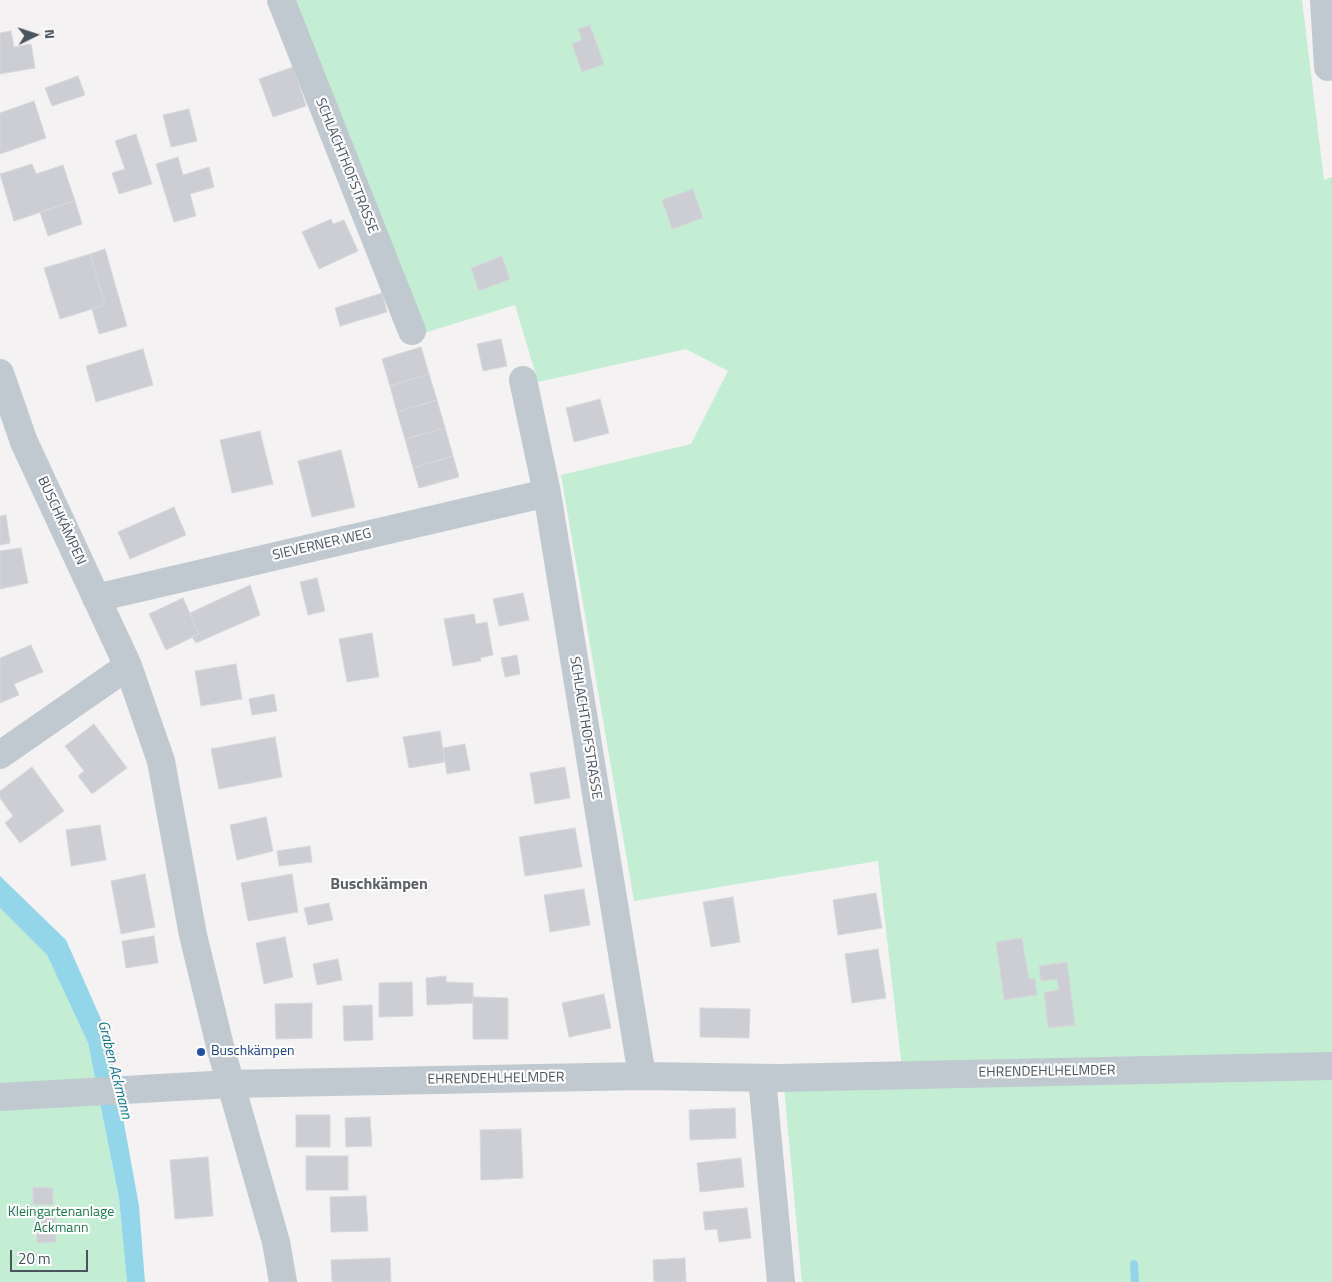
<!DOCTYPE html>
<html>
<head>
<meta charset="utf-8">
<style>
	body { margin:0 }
	#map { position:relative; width:1332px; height:1282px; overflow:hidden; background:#f4f2f2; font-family:"Titillium Web",sans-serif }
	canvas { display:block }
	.north { position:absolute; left:10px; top:10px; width:50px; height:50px; -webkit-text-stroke:4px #fff; paint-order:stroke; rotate:86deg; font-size:14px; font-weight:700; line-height:20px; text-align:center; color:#4a545e }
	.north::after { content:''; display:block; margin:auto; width:18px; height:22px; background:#4a545e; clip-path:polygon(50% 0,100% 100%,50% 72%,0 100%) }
	.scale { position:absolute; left:10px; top:1250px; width:78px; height:22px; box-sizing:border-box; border:2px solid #4a545e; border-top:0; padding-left:6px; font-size:15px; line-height:18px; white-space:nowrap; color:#4a545e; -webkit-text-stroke:4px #fff; paint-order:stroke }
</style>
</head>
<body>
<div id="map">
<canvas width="1332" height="1282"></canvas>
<div class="north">N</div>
<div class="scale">20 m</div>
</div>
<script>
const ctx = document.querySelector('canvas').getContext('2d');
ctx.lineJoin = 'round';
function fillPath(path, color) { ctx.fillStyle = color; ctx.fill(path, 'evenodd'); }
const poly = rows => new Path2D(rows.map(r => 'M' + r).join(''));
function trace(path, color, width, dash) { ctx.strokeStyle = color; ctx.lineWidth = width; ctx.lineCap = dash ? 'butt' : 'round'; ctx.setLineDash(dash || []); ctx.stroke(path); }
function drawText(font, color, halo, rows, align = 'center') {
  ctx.font = font + ' "Titillium Web",sans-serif'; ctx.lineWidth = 4.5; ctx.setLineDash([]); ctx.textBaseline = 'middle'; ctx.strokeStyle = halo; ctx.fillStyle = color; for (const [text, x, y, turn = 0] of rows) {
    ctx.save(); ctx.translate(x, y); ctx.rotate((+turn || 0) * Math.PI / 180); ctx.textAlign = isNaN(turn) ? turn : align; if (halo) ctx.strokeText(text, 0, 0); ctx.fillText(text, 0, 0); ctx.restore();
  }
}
fillPath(poly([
	[292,0,1302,0,1324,180,1332,177,1332,1282,802,1282,782,1066,902,1068,878,861,634,901,561,475,691,444,728,371,686,349,538,382,515,305,421,334],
	[0,908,47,955,88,1043,119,1198,127,1282,0,1282]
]), '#c3eed4');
fillPath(poly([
	[0,876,66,940,108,1035,139,1206,145,1282,127,1282,119,1198,88,1043,47,955,0,908]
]), '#93d6e9');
trace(poly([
	[1134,1264,1135,1282]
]), '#93d6e9', 8);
const building = poly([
	[590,25,604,64,582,72,572,44,582,40,578,29,590,25],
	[11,31,14,47,31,44,35,68,0,74,0,33,11,31],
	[293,67,306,106,273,117,259,79,293,67],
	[78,76,85,95,52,106,45,88,78,76],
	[34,101,46,138,0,154,0,113,34,101],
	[189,109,197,141,171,147,163,115,189,109],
	[136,134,152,184,119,194,112,173,125,169,115,141,136,134],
	[178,157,183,175,209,167,214,187,190,194,196,216,174,222,156,164,178,157],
	[32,164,36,174,63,165,75,201,14,221,0,174,32,164],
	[693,189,703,218,672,229,662,200,693,189],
	[75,201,82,224,48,236,40,212,75,201],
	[331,219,333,224,344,220,358,251,319,269,302,232,331,219],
	[105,249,127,326,99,334,92,309,105,305,90,254,105,249],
	[90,254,105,305,60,319,44,268,90,254],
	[502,256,510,279,479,291,471,268,502,256],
	[382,293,387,312,340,326,335,308,382,293],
	[501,339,507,366,483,371,477,344,501,339],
	[421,347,429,374,390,386,382,359,421,347],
	[143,349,153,385,96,402,86,366,143,349],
	[429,374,437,400,397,412,390,386,429,374],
	[600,399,609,433,574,442,566,408,600,399],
	[437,400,445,428,405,439,397,412,437,400],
	[445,428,453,456,413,468,405,439,445,428],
	[260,431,273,484,232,493,220,440,260,431],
	[341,450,355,507,312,517,298,461,341,450],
	[453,456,459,477,419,488,413,468,453,456],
	[174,507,186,535,130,559,118,532,174,507],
	[6,515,10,543,0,545,0,516,6,515],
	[21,548,28,583,0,589,0,551,21,548],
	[317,578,325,611,308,615,300,582,317,578],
	[250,585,260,615,196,643,192,637,199,634,190,613,250,585],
	[523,593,529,620,499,626,493,599,523,593],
	[183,598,199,634,166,650,149,614,183,598],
	[474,614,476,624,487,622,493,655,480,658,481,661,453,666,444,619,474,614],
	[372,633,379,677,347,682,339,639,372,633],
	[31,645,43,672,14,684,19,695,0,703,0,658,31,645],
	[517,655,520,674,505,677,501,658,517,655],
	[236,664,242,699,201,706,195,671,236,664],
	[274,694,277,711,252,715,249,699,274,694],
	[94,724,127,768,92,794,78,776,84,771,65,746,94,724],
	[440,731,445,762,409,768,403,737,440,731],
	[275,737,282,777,219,789,211,749,275,737],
	[465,744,470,770,447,774,443,748,465,744],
	[32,767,64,811,20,843,5,823,13,816,0,798,0,791,32,767],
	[565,767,570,798,535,804,530,773,565,767],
	[266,817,273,851,237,860,230,825,266,817],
	[100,825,106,860,71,866,66,830,100,825],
	[575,828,582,867,525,876,519,837,575,828],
	[310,846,312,862,279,866,277,851,310,846],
	[145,874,155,927,121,934,111,881,145,874],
	[292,874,298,912,248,921,241,883,292,874],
	[584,889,590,925,550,932,544,895,584,889],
	[876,893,882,928,838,935,833,900,876,893],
	[733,897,740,942,711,947,703,902,733,897],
	[329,903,333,920,308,925,304,908,329,903],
	[154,936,158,963,126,968,122,941,154,936],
	[285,937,293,977,264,984,256,943,285,937],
	[1022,938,1029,979,1035,979,1037,995,1004,1000,996,942,1022,938],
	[878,949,886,998,852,1003,845,954,878,949],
	[338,959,342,980,317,985,313,964,338,959],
	[1067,962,1075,1025,1048,1028,1044,992,1059,990,1057,979,1041,981,1039,966,1067,962],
	[446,976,446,982,473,983,473,1003,427,1005,426,978,446,976],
	[412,982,413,1016,379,1017,379,983,412,982],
	[604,994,611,1028,569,1037,562,1003,604,994],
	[473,997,508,998,508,1039,473,1039,473,997],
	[312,1003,312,1038,276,1039,275,1004,312,1003],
	[372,1005,373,1040,344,1041,343,1006,372,1005],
	[700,1008,750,1009,749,1038,700,1037,700,1008],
	[735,1108,736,1138,690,1140,689,1110,735,1108],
	[296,1115,330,1115,330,1147,296,1147,296,1115],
	[370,1117,372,1146,346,1147,345,1118,370,1117],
	[521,1129,523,1178,481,1180,480,1130,521,1129],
	[306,1156,348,1156,348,1190,306,1190,306,1156],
	[208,1157,213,1216,175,1219,170,1160,208,1157],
	[741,1158,744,1187,700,1192,697,1163,741,1158],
	[33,1187,53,1188,53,1205,33,1205,33,1187],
	[366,1196,368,1231,331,1232,330,1197,366,1196],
	[747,1208,751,1238,719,1242,717,1229,705,1230,703,1212,747,1208],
	[55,1218,56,1242,37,1243,36,1219,55,1218],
	[390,1258,391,1282,332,1282,331,1260,390,1258],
	[685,1258,686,1282,654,1282,653,1260,685,1258]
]);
fillPath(building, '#ccced4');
trace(building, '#d6d8dc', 1);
trace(poly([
	[281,0,412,331],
	[1324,0,1328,67],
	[0,373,24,442,128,666,161,761,193,935,221,1050,276,1242,283,1282],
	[523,380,547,493,642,1076],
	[96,598,547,493],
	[0,755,128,666],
	[762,1078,781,1282],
	[0,1097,230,1084,642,1076,778,1078,1332,1066]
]), '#c0c9cf', 28);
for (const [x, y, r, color] of [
	[201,1052,5,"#1a4fb4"]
]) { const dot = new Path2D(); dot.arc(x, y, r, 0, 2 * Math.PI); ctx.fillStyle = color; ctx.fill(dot); trace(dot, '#fff', 2); }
drawText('14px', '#4a545e', '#fff', [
	["SCHLACHTHOFSTRASSE",346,166,68],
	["BUSCHKÄMPEN",61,521,65],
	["SIEVERNER WEG",322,545,-13],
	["SCHLACHTHOFSTRASSE",585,728,81],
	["EHRENDEHLHELMDER",1047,1072,-1],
	["EHRENDEHLHELMDER",496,1079,-1]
]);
drawText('14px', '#164399', '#fff', [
	["Buschkämpen",211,1052]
], 'left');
drawText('14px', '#1c7e4e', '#fff', [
	["Kleingartenanlage",61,1213],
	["Ackmann",61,1229]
]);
drawText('italic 15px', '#137b99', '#fff', [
	["Graben Ackmann",114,1070,76]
]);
drawText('bold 16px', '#5e6266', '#fff', [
	["Buschkämpen",379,885]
]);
</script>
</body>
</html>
